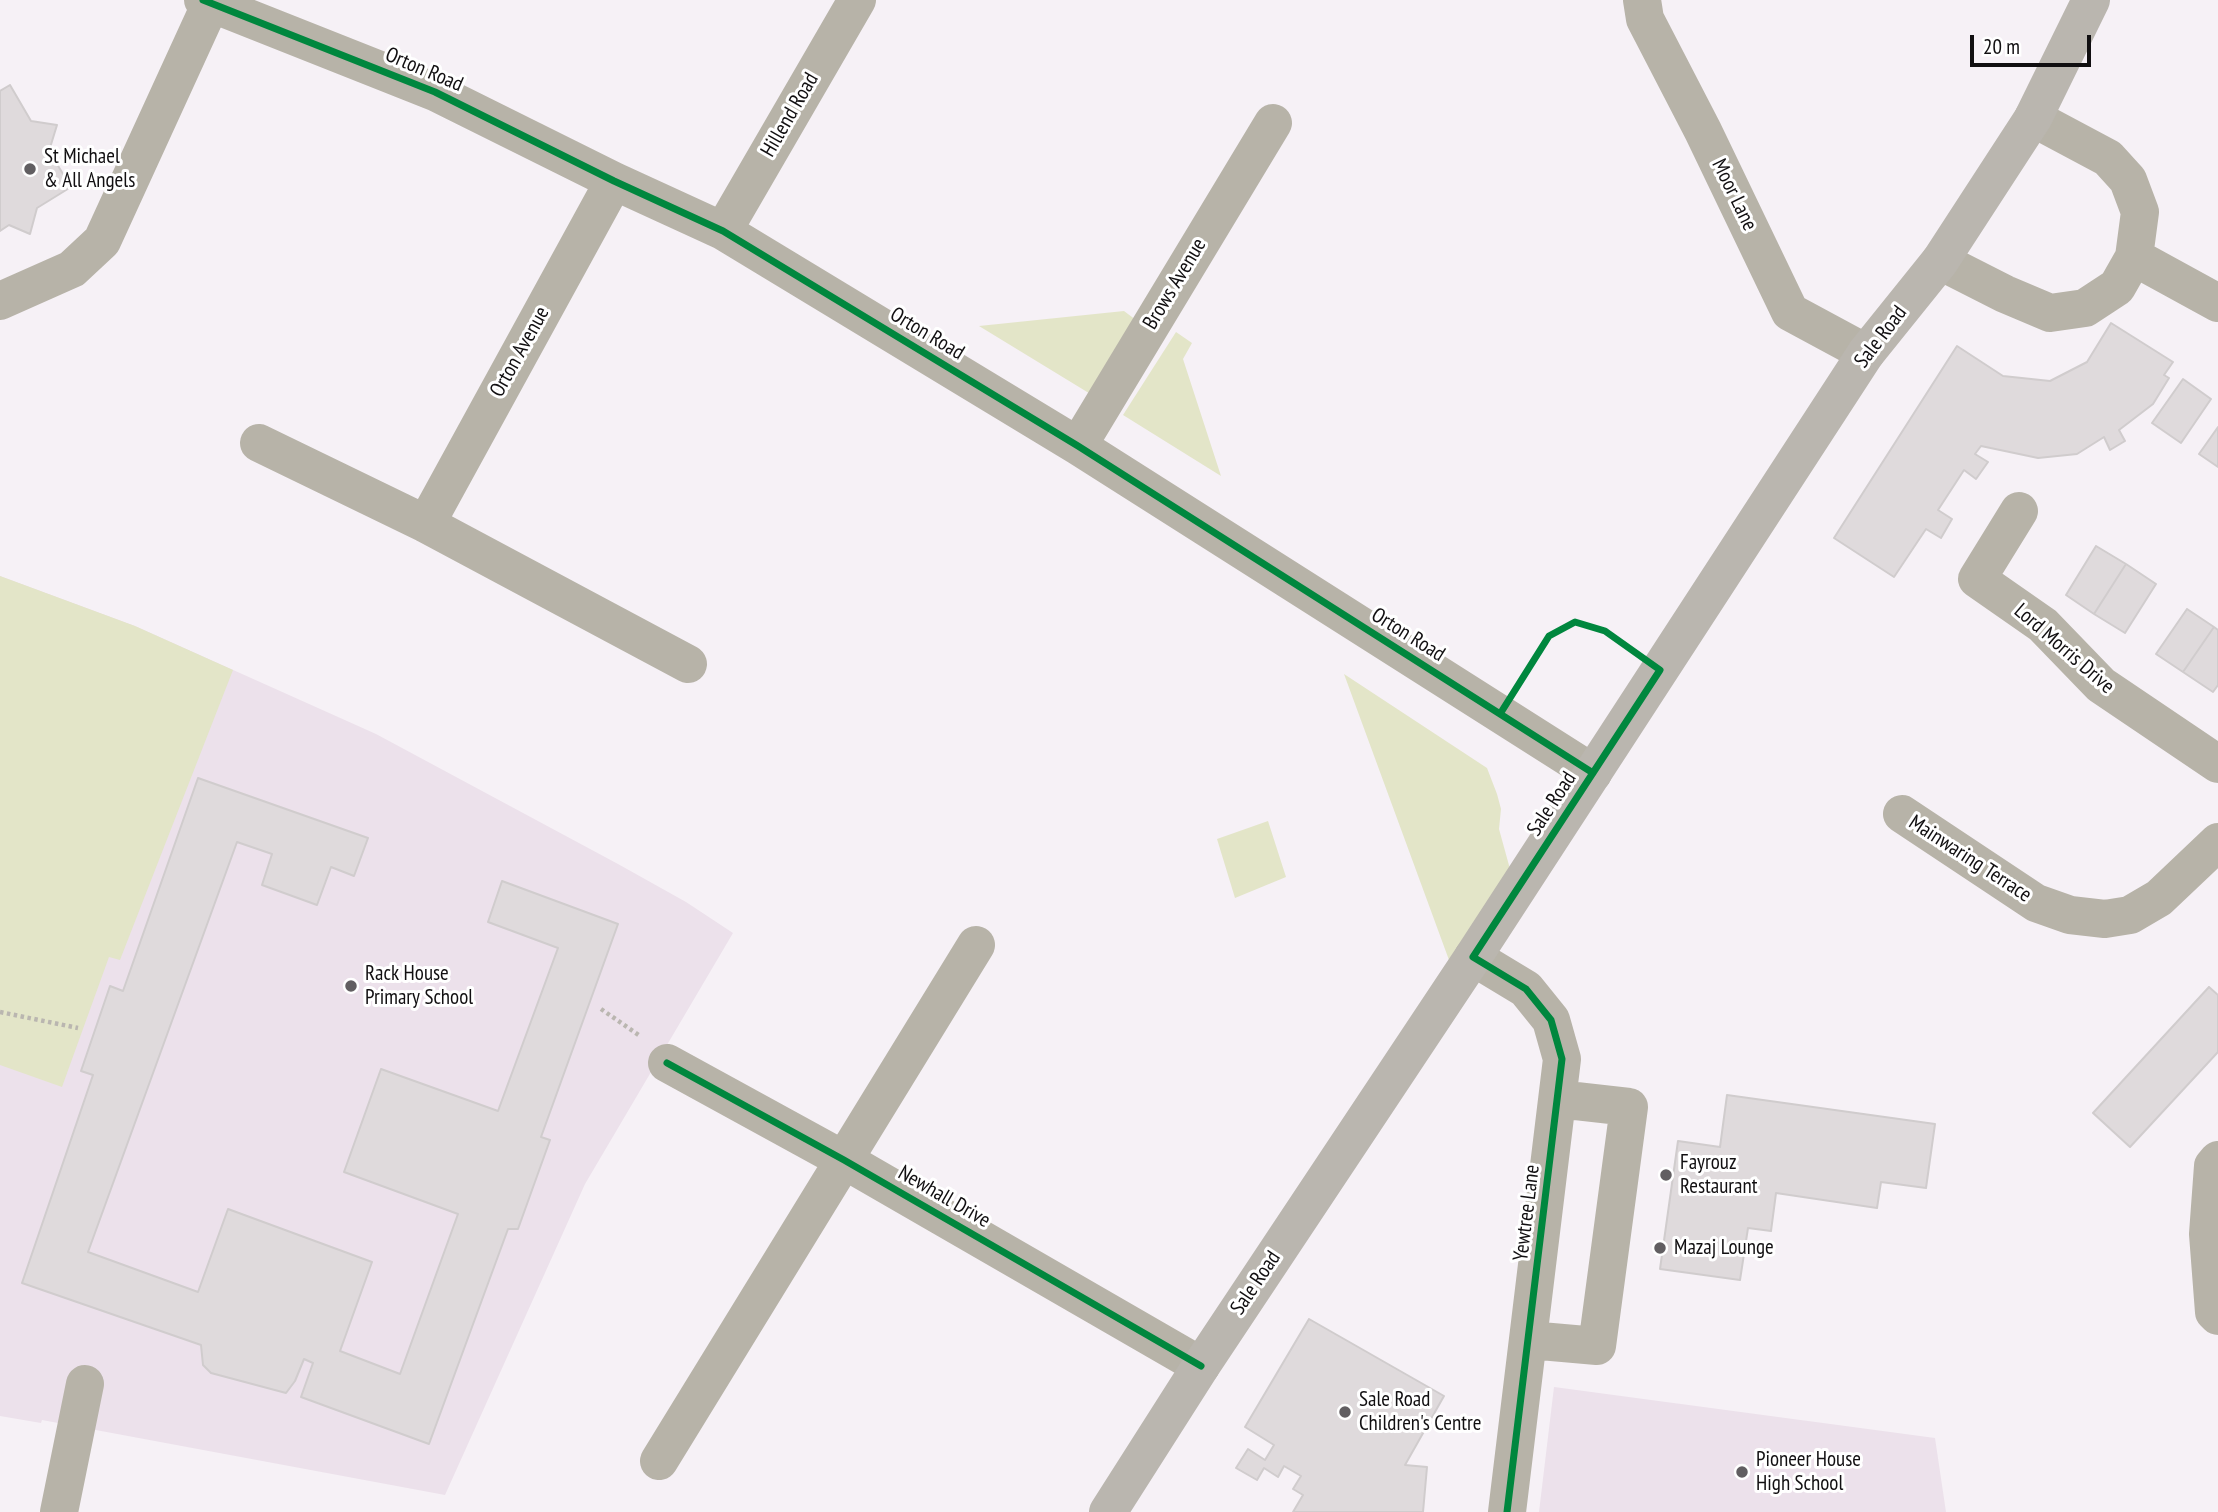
<!DOCTYPE html>
<html>
<head>
<meta charset="utf-8">
<style>
	body { margin:0 }
	#map { position:relative; width:2218px; height:1512px; overflow:hidden; background:#f6f1f6; font-family:"PT Sans Narrow",sans-serif }
	canvas { display:block }
	.scale { position:absolute; left:1970px; top:35px; width:121px; height:32px; box-sizing:border-box; border:4px solid #110f11; border-top:0; padding-left:9px; font-size:21px; line-height:24px; white-space:nowrap; color:#110f11; -webkit-text-stroke:5px #fff; paint-order:stroke }
</style>
</head>
<body>
<div id="map">
<canvas width="2218" height="1512"></canvas>
<div class="scale">20 m</div>
</div>
<script>
const ctx = document.querySelector('canvas').getContext('2d');
ctx.lineJoin = 'round';
function fillPath(path, color) { ctx.fillStyle = color; ctx.fill(path, 'evenodd'); }
const poly = rows => new Path2D(rows.map(r => 'M' + r).join(''));
function trace(path, color, width, dash) { ctx.strokeStyle = color; ctx.lineWidth = width; ctx.lineCap = dash ? 'butt' : 'round'; ctx.setLineDash(dash || []); ctx.stroke(path); }
function drawText(font, color, halo, rows, align = 'center') {
  ctx.font = font + ' "PT Sans Narrow",sans-serif'; ctx.lineWidth = 6; ctx.setLineDash([]); ctx.textBaseline = 'middle'; ctx.strokeStyle = halo; ctx.fillStyle = color; for (const [text, x, y, turn = 0] of rows) {
    ctx.save(); ctx.translate(x, y); ctx.rotate((+turn || 0) * Math.PI / 180); ctx.textAlign = isNaN(turn) ? turn : align; if (halo) ctx.strokeText(text, 0, 0); ctx.fillText(text, 0, 0); ctx.restore();
  }
}
fillPath(poly([
	[0,576,135,626,376,734,618,864,686,902,733,933,585,1184,445,1495,42,1420,41,1423,0,1416],
	[1554,1387,1935,1438,1946,1512,1539,1512]
]), '#ece1eb');
fillPath(poly([
	[1124,311,1144,326,1097,398,979,326],
	[1176,332,1192,343,1183,359,1221,476,1123,415],
	[0,576,135,626,233,670,120,960,109,957,62,1087,0,1065],
	[1344,674,1487,768,1497,794,1501,809,1499,829,1510,869,1449,960],
	[1268,821,1286,877,1235,898,1217,839]
]), '#e3e5c8');
const building = poly([
	[10,85,31,121,57,125,49,151,71,187,37,208,30,234,9,225,0,231,0,91,10,85],
	[2111,323,2173,362,2164,375,2169,378,2153,404,2119,430,2125,441,2110,450,2104,437,2077,454,2038,458,1981,446,1975,454,1988,462,1976,479,1964,470,1938,510,1952,519,1941,538,1926,529,1894,577,1834,538,1957,346,2003,376,2050,381,2087,362,2111,323],
	[2183,379,2211,399,2181,443,2152,423,2183,379],
	[2218,427,2218,467,2199,454,2218,427],
	[2096,546,2126,564,2094,614,2066,595,2096,546],
	[2126,564,2156,584,2125,633,2094,614,2126,564],
	[2187,609,2214,627,2183,672,2156,654,2187,609],
	[2214,627,2218,630,2218,685,2213,692,2183,672,2214,627],
	[198,778,368,838,354,876,331,867,317,905,262,885,272,854,237,842,88,1252,198,1292,228,1209,372,1262,340,1351,400,1374,458,1214,344,1172,381,1069,498,1111,558,948,488,922,502,881,618,924,541,1137,550,1140,518,1229,508,1229,429,1444,301,1397,313,1363,304,1359,295,1381,286,1393,211,1373,203,1365,201,1345,22,1283,93,1075,81,1071,110,986,123,991,198,778],
	[2209,987,2218,995,2218,1052,2130,1147,2093,1113,2209,987],
	[1727,1095,1935,1124,1926,1188,1881,1182,1877,1208,1776,1193,1771,1231,1748,1228,1740,1280,1660,1269,1678,1141,1720,1147,1727,1095],
	[1309,1319,1444,1396,1405,1465,1427,1467,1423,1512,1293,1512,1303,1495,1293,1489,1301,1476,1284,1466,1278,1477,1264,1468,1257,1480,1236,1468,1248,1449,1265,1460,1274,1445,1245,1427,1309,1319]
]);
fillPath(building, '#dfdadc');
trace(building, '#d0cccd', 2);
trace(poly([
	[601,1009,640,1036],
	[0,1012,78,1028]
]), '#bab6b0', 4.5, [3.5, 3.5]);
trace(poly([
	[203,0,435,92,614,181,723,231,1078,446,1593,773],
	[1642,0,1645,19,1703,131,1790,312,1866,353],
	[723,231,857,0],
	[2134,257,2218,303],
	[1940,261,2005,294,2050,313,2085,308,2117,287,2134,257,2140,212,2128,180,2108,158,2033,118],
	[0,301,72,269,102,241,211,3],
	[259,443,426,524,688,664],
	[1078,446,1273,123],
	[2019,511,1977,579,2043,625,2101,685,2218,764],
	[426,524,614,181],
	[1902,814,2036,903,2070,915,2105,919,2130,915,2159,898,2218,842],
	[1473,957,1526,989,1551,1020,1562,1059,1507,1512],
	[667,1063,844,1160,1201,1366],
	[2218,1160,2213,1166,2208,1234,2214,1312,2218,1316],
	[1529,1340,1597,1346,1629,1107,1558,1099],
	[659,1461,976,945],
	[59,1512,85,1384]
]), '#b7b3a8', 38);
trace(poly([
	[1108,1512,1201,1366,1473,957,1866,353,1940,261,2033,118,2091,0]
]), '#bab6af', 38);
trace(poly([
	[203,0,435,92,614,181,723,231,1078,446,1593,773],
	[1500,714,1549,636,1575,622,1605,631,1660,670,1473,957,1526,989,1551,1020,1562,1059,1507,1512],
	[667,1063,844,1160,1201,1366]
]), '#00873e', 7);
for (const [x, y, r, color] of [
	[30,169,7,"#615e61"],
	[351,986,7,"#615e61"],
	[1666,1175,7,"#615e61"],
	[1660,1248,7,"#615e61"],
	[1345,1412,7,"#615e61"],
	[1742,1472,7,"#615e61"]
]) { const dot = new Path2D(); dot.arc(x, y, r, 0, 2 * Math.PI); ctx.fillStyle = color; ctx.fill(dot); trace(dot, '#fff', 2.5); }
drawText('21px', '#110f11', '#fff', [
	["Orton Road",424,70,23],
	["Hillend Road",790,115,-60],
	["Moor Lane",1734,195,64],
	["Brows Avenue",1175,284,-59],
	["Orton Road",927,334,31],
	["Sale Road",1881,337,-53],
	["Orton Avenue",520,352,-61],
	["Orton Road",1408,635,32],
	["Lord Morris Drive",2064,649,41],
	["Sale Road",1552,804,-57],
	["Mainwaring Terrace",1970,859,33],
	["Newhall Drive",944,1197,30],
	["Yewtree Lane",1527,1213,-83],
	["Sale Road",1256,1283,-56]
]);
drawText('21px', '#110f11', '#fff', [
	["St Michael",44,157],
	["& All Angels",44,181],
	["Rack House",365,974],
	["Primary School",365,998],
	["Fayrouz",1680,1163],
	["Restaurant",1680,1187],
	["Mazaj Lounge",1674,1248],
	["Sale Road",1359,1400],
	["Children's Centre",1359,1424],
	["Pioneer House",1756,1460],
	["High School",1756,1484]
], 'left');
</script>
</body>
</html>
